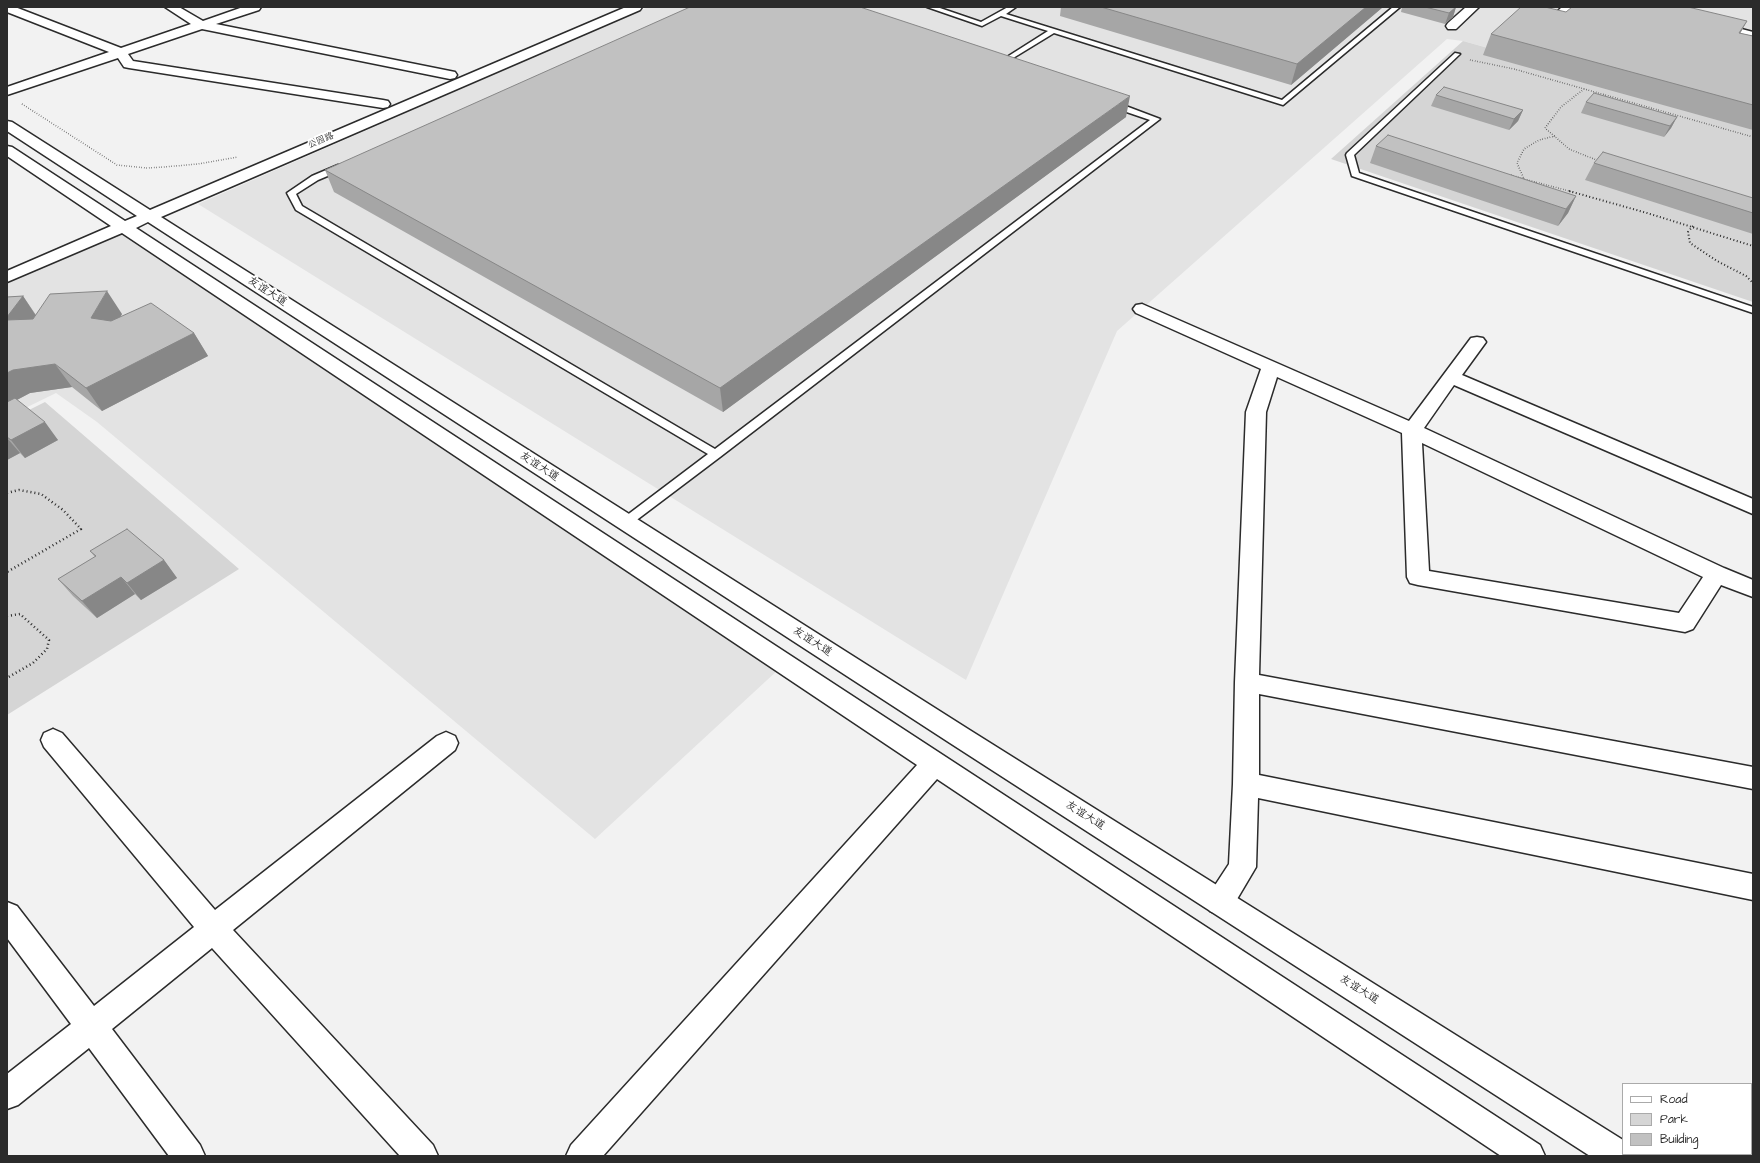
<!DOCTYPE html>
<html>
<head>
<meta charset="utf-8">
<style>
	body { margin:0 }
	#map { position:relative; width:1760px; height:1163px; overflow:hidden; background:#f2f2f2; font-family:"Architects Daughter",sans-serif }
	canvas { display:block }
	.frame { position:absolute; inset:0; border:8px solid #2b2b2b; pointer-events:none }
	.legend { position:absolute; left:1622px; top:1083px; width:130px; height:72px; box-sizing:border-box; background:#fff; border:1px solid #aaa; margin:0; padding:5px 7px; list-style:none; font-size:12px; color:#2b2b2b }
	.legend li { display:flex; align-items:center; gap:8px; height:20px }
	.legend b { width:20px; border:1px solid #aaa }
</style>
</head>
<body>
<div id="map">
<canvas width="1760" height="1163"></canvas>
<div class="frame"></div>
<ul class="legend">
<li><b style="height:5px;background:#fff"></b>Road</li>
<li><b style="height:11px;background:#d5d5d5"></b>Park</li>
<li><b style="height:11px;background:#c1c1c1"></b>Building</li>
</ul>
</div>
<script>
const ctx = document.querySelector('canvas').getContext('2d');
ctx.lineJoin = 'round';
function fillPath(path, color) { ctx.fillStyle = color; ctx.fill(path, 'evenodd'); }
const poly = rows => new Path2D(rows.map(r => 'M' + r).join(''));
function trace(path, color, width, dash) { ctx.strokeStyle = color; ctx.lineWidth = width; ctx.lineCap = dash ? 'butt' : 'round'; ctx.setLineDash(dash || []); ctx.stroke(path); }
function drawText(font, color, halo, rows, align = 'center') {
  ctx.font = font + ' "Architects Daughter","LXGW WenKai TC",sans-serif'; ctx.lineWidth = 4; ctx.setLineDash([]); ctx.textBaseline = 'middle'; ctx.strokeStyle = halo; ctx.fillStyle = color; for (const [text, x, y, turn = 0] of rows) {
    ctx.save(); ctx.translate(x, y); ctx.rotate((+turn || 0) * Math.PI / 180); ctx.textAlign = isNaN(turn) ? turn : align; if (halo) ctx.strokeText(text, 0, 0); ctx.fillText(text, 0, 0); ctx.restore();
  }
}
fillPath(poly([
	[648,7,1753,7,1753,122,1463,41,1447,39,1117,331,966,680,198,204],
	[117,230,272,332,779,669,595,839,97,422,56,393,7,417,7,279]
]), '#e3e3e3');
fillPath(poly([
	[1463,41,1753,122,1753,302,1331,159],
	[45,402,239,569,7,715,7,421]
]), '#d5d5d5');
const lane = poly([
	[927,7,937,7,981,22,1008,7,1016,7,1006,14,1282,100,1393,7,1400,7,1283,105,1054,33,1000,66,996,66,996,64,1048,31,1001,16,982,26,927,7],
	[1455,53,1460,54,1354,155,1359,173,1753,307,1753,313,1352,176,1346,155,1347,153,1455,53],
	[1109,102,1115,102,1160,119,720,457,630,525,626,526,622,525,620,522,622,519,708,454,296,210,287,193,312,176,338,165,344,165,344,169,318,180,296,194,302,206,715,449,1150,120,1109,106,1109,102]
]);
const street = poly([
	[7,7,15,7,121,48,191,24,165,7,179,7,203,21,243,7,261,7,259,10,216,24,450,71,455,72,457,75,455,78,450,79,202,29,128,54,133,61,383,100,388,101,390,104,388,107,383,108,129,68,124,67,118,58,7,95,7,87,109,52,7,12,7,7],
	[1466,7,1479,7,1456,29,1448,29,1446,26,1448,23,1466,7],
	[1562,7,1575,7,1553,29,1545,29,1543,26,1545,23,1562,7],
	[1678,7,1690,7,1684,14,1753,32,1753,40,1672,19,1670,16,1678,7],
	[1142,304,1409,421,1471,338,1477,337,1483,338,1486,342,1462,375,1753,499,1753,514,1454,385,1424,428,1724,568,1753,580,1753,597,1721,585,1693,629,1685,632,1418,585,1410,583,1407,577,1402,433,1277,377,1266,412,1259,675,1753,767,1753,789,1259,694,1259,775,1753,874,1753,900,1258,798,1256,867,1230,911,1220,915,1210,911,1206,902,1210,893,1229,864,1233,784,1235,682,1246,412,1261,369,1136,313,1133,309,1136,305,1142,304],
	[1422,443,1703,577,1679,613,1429,571,1422,443],
	[53,729,62,733,215,910,437,736,446,732,455,736,458,743,455,750,233,930,433,1145,438,1156,400,1156,212,948,112,1029,200,1145,205,1156,169,1156,89,1048,18,1105,7,1109,7,1074,71,1024,7,938,7,902,17,906,94,1006,194,927,44,747,41,740,44,733,53,729]
]);
const secondary = poly([
	[626,7,642,7,640,10,161,217,968,729,1623,1140,1623,1154,1634,1154,1635,1156,1590,1156,950,743,148,222,136,228,1540,1145,1545,1156,1501,1156,937,779,603,1156,566,1156,571,1145,917,765,122,233,7,282,7,271,111,226,7,156,7,146,12,147,125,221,137,216,7,131,7,121,12,122,150,210,626,7]
]);
trace(lane, '#2b2b2b', 3);
trace(street, '#2b2b2b', 3);
trace(secondary, '#2b2b2b', 3);
trace(poly([
	[1470,60,1514,69,1753,137],
	[1584,89,1561,107,1545,128,1569,149,1599,161],
	[22,104,117,165,147,168,164,167,198,164,238,157],
	[1555,136,1539,140,1524,149,1517,163,1524,179,1573,192],
	[1511,175,1524,179]
]), '#2b2b2b', 1.5, [0.5, 2]);
trace(poly([
	[1569,191,1647,213,1753,246],
	[1693,226,1688,232,1690,243,1717,261,1746,276,1753,283]
]), '#2b2b2b', 2, [1, 2.5]);
trace(poly([
	[7,493,19,490,41,494,63,510,81,529,7,572],
	[7,616,20,614,49,640,47,649,33,663,7,678]
]), '#2b2b2b', 2.5, [1, 3]);
fillPath(lane, '#fff');
fillPath(street, '#fff');
fillPath(secondary, '#fff');
fillPath(poly([
	[1061,7,1383,7,1291,85,1060,16],
	[1402,7,1456,7,1453,17,1445,24,1401,12],
	[1566,12,1747,21,1740,33,1753,36,1753,130,1483,55,1491,34],
	[1436,95,1523,110,1518,121,1509,130,1431,106],
	[1586,102,1677,117,1671,128,1664,137,1581,113],
	[1126,117,723,412,334,192,325,170],
	[1376,146,1576,196,1568,213,1558,226,1370,163],
	[1594,163,1753,198,1753,234,1585,180],
	[23,296,36,315,122,314,120,317,194,333,208,356,102,411,72,387,30,393,17,400,58,440,25,458,20,453,7,460,7,297],
	[90,551,164,560,177,578,141,600,135,594,97,618,73,596,58,579,95,557]
]), '#a6a6a6');
fillPath(poly([
	[1366,7,1383,7,1291,85,1297,64],
	[1456,7,1453,17,1445,24,1449,13],
	[1747,21,1736,41,1739,33],
	[1130,96,1126,117,723,412,720,388],
	[1523,110,1518,121,1509,130,1514,119],
	[1677,117,1671,128,1664,137,1670,126],
	[1576,196,1568,213,1558,226,1566,209],
	[107,291,122,314,106,341,91,318],
	[23,296,38,319,7,323,7,317],
	[194,333,208,356,102,411,86,388],
	[55,364,72,387,30,393,7,405,7,373,13,370],
	[45,422,58,440,25,458,11,440],
	[7,438,20,453,7,460],
	[164,560,177,578,141,600,127,583],
	[121,577,135,594,97,618,82,601]
]), '#878787');
const building = poly([
	[690,7,860,7,1130,96,720,388,325,170,690,7],
	[1101,7,1366,7,1297,64,1101,7],
	[1425,7,1456,7,1449,13,1425,7],
	[1521,7,1545,7,1566,12,1572,7,1688,7,1747,21,1739,33,1753,36,1753,105,1491,34,1521,7],
	[1444,87,1523,110,1514,119,1436,95,1444,87],
	[1594,93,1677,117,1670,126,1586,102,1594,93],
	[1388,135,1576,196,1566,209,1376,146,1388,135],
	[1603,152,1753,198,1753,213,1594,163,1603,152],
	[107,291,91,318,111,321,151,303,194,333,86,388,55,364,13,370,7,373,7,320,33,319,50,294,107,291],
	[23,296,7,317,7,297,23,296],
	[15,398,45,422,11,440,7,437,7,402,15,398],
	[127,529,164,560,127,583,121,577,82,601,58,579,96,556,90,551,127,529]
]);
fillPath(building, '#c1c1c1');
trace(building, '#878787', 1);
drawText('9px', '#2b2b2b', '#fff', [
	["公园路",321,141,-23]
]);
drawText('11px', '#2b2b2b', '#fff', [
	["友谊大道",267,292,33],
	["友谊大道",539,467,33],
	["友谊大道",812,642,33],
	["友谊大道",1085,816,32],
	["友谊大道",1359,990,32]
]);
</script>
</body>
</html>
